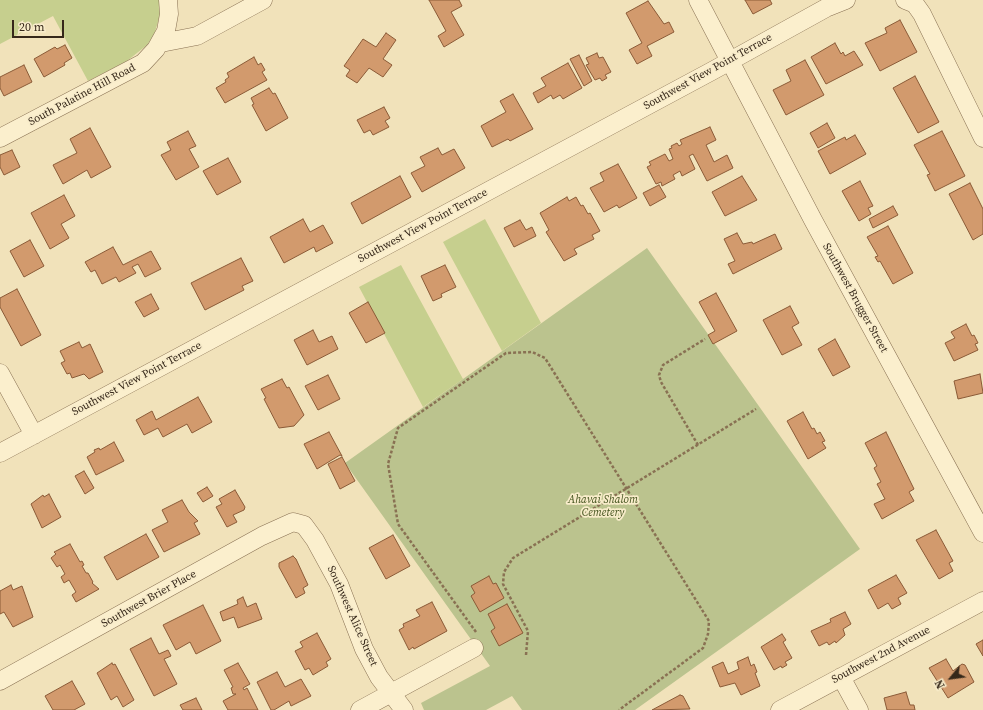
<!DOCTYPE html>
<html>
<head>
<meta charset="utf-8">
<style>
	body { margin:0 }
	#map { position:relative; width:983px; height:710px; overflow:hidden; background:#f1e2ba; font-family:"Source Serif 4",serif }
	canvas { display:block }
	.north { position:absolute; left:931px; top:658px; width:40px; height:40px; -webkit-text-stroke:3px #f8ecca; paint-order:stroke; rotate:241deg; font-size:11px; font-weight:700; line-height:16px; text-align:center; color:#36281a }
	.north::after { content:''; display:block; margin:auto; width:14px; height:18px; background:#36281a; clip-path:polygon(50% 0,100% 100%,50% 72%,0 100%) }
	.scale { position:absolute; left:12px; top:20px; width:52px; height:18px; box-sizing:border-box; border:2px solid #36281a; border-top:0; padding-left:5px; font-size:12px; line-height:14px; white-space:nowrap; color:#36281a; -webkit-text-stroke:3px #f8ecca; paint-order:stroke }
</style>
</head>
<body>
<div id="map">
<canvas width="983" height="710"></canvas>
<div class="north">N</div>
<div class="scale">20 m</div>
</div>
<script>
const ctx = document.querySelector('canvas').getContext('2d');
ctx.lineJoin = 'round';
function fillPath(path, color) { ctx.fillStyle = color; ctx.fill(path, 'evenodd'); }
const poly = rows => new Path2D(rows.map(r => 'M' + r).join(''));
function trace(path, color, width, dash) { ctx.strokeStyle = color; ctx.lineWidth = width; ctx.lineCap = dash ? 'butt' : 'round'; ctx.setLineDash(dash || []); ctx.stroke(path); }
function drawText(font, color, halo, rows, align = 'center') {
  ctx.font = font + ' "Source Serif 4",serif'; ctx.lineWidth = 3.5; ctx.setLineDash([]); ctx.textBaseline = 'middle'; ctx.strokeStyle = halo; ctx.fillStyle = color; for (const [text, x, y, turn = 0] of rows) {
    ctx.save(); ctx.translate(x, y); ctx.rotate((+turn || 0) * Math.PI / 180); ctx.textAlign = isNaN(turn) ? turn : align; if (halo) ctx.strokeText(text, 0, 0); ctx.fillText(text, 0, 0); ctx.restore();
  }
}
fillPath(poly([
	[0,0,160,0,161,12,154,35,147,45,127,61,88,81,53,16,0,44],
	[485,219,541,323,502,351,443,242],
	[401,265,463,379,423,407,359,287]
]), '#c6cf8e');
fillPath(poly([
	[647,248,860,549,635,710,522,710,512,696,486,710,424,710,421,703,490,666,345,463]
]), '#bbc38e');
const building = poly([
	[429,0,459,0,462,6,451,12,464,35,444,47,438,36,446,31,429,0],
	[745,0,770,0,772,4,753,14,745,0],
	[648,1,664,24,669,22,674,32,647,46,652,56,637,64,629,50,642,43,626,13,648,1],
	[900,20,917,52,880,71,865,43,887,33,885,28,900,20],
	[386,33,396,40,383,59,392,65,383,77,369,68,357,83,346,76,350,70,344,66,363,39,376,47,386,33],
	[835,43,841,54,843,52,845,56,854,51,863,65,826,84,811,57,835,43],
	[65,45,72,58,64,63,65,65,44,77,34,59,55,47,57,49,65,45],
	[597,53,599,58,603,57,611,72,605,75,607,78,602,81,600,78,595,80,586,65,589,64,586,58,597,53],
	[579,55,592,81,584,86,570,59,579,55],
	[254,57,258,65,261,63,265,70,262,72,267,80,225,103,216,88,226,82,225,80,229,77,227,73,254,57],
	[805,60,824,95,786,115,773,90,791,81,786,70,805,60],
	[568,63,582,88,563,99,560,95,553,99,551,95,538,103,533,93,546,86,541,78,568,63],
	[24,65,32,82,4,96,0,88,0,77,24,65],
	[915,76,939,122,918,133,893,88,915,76],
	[269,88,273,94,275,93,288,118,266,131,252,105,254,104,251,98,269,88],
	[513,94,533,129,510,141,508,139,492,147,481,126,506,112,500,101,513,94],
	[384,107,390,118,385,121,389,127,373,135,370,130,364,133,357,120,384,107],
	[827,123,835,138,818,148,810,133,827,123],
	[710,127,716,140,706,145,714,162,727,155,733,168,707,181,693,154,689,156,695,169,682,176,680,171,673,175,675,179,662,186,661,182,656,184,647,167,651,165,649,162,665,154,669,161,673,159,669,149,672,148,671,146,677,143,679,146,682,144,680,140,710,127],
	[90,128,111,167,91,178,87,170,63,184,53,165,77,153,70,139,90,128],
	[188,131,196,146,189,149,199,167,176,180,161,155,171,150,167,142,188,131],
	[942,131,965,176,935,191,927,175,930,174,914,145,942,131],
	[855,135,866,154,830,174,818,151,845,137,846,140,855,135],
	[438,148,442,155,454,149,465,168,422,192,411,173,425,166,420,157,438,148],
	[12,150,20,167,4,175,0,167,0,155,12,150],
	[228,158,241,182,217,195,203,171,228,158],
	[618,164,637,198,619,208,617,205,604,212,590,188,604,181,600,173,618,164],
	[400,176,411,197,362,224,351,203,400,176],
	[742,176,757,200,725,216,712,192,742,176],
	[860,181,873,206,868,208,871,214,859,221,842,191,860,181],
	[970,183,983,209,983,234,973,240,949,194,970,183],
	[659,185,666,197,650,206,643,193,659,185],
	[64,195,75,216,61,224,69,238,50,249,31,213,64,195],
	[567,197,569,201,576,197,581,206,583,205,588,214,590,213,600,231,592,235,594,239,574,249,577,254,564,261,546,232,549,230,540,213,567,197],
	[893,206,898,215,873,228,869,219,893,206],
	[303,219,310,232,323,225,333,243,316,252,314,247,284,263,270,237,303,219],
	[520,220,526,230,532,227,536,236,514,247,504,228,520,220],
	[888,226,913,273,893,284,880,261,878,262,875,257,878,256,867,237,888,226],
	[737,233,743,244,752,242,753,244,775,234,782,249,733,274,728,264,735,261,724,239,737,233],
	[30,240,44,266,24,277,10,251,30,240],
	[113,247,123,265,151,251,161,269,145,277,138,264,132,267,136,273,119,282,116,277,102,284,95,270,91,272,85,262,113,247],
	[241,258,253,281,242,286,244,290,205,310,191,283,241,258],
	[445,265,456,287,441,294,442,297,433,301,421,276,445,265],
	[17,289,41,335,21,346,0,307,0,298,17,289],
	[716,293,737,331,713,344,708,335,715,331,699,302,716,293],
	[151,294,159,309,144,317,135,302,151,294],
	[368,302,385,333,366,343,349,313,368,302],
	[790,306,799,323,792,327,802,345,782,355,763,320,790,306],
	[966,324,972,336,974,335,978,343,975,344,978,350,954,361,945,343,955,338,951,332,966,324],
	[313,330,319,342,332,336,338,349,307,365,294,340,313,330],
	[835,339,850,367,833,376,818,349,835,339],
	[79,342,82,348,90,344,103,372,89,379,84,374,72,378,70,373,67,374,61,363,65,361,60,351,79,342],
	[980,374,983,393,958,399,954,381,980,374],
	[328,375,340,399,318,410,305,386,328,375],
	[282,379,287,388,289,387,304,415,294,426,279,428,264,399,266,398,261,389,282,379],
	[198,397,212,422,192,433,187,424,163,437,158,428,144,435,136,420,152,411,156,420,198,397],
	[803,412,812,429,814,428,817,434,820,432,825,441,822,442,826,448,808,459,787,421,803,412],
	[329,432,342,456,340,455,317,469,304,444,329,432],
	[886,432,914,489,909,492,914,501,882,519,874,504,885,499,877,484,881,482,874,468,877,466,865,443,886,432],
	[114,442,124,461,96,475,87,457,95,452,94,450,99,448,100,450,114,442],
	[342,457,355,481,340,489,328,464,342,457],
	[84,471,94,488,85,494,75,476,84,471],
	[207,487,213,496,203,502,197,493,207,487],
	[235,490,245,507,244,510,233,515,237,522,227,527,216,507,222,504,219,499,235,490],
	[49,494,61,517,42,528,31,504,43,495,44,497,49,494],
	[182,500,189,512,198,521,194,523,200,534,164,552,152,530,168,522,162,510,182,500],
	[936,530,953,561,949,563,953,571,939,579,916,540,936,530],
	[146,534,159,557,117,580,104,557,146,534],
	[393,535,410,566,386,579,369,548,393,535],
	[70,544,80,562,82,561,84,565,82,566,86,573,88,573,93,582,92,583,99,589,76,602,72,595,76,592,69,580,64,583,61,577,65,574,60,565,57,567,51,558,56,554,54,552,70,544],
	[293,556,296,559,308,585,303,588,305,593,296,598,279,567,279,563,293,556],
	[896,575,907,593,898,598,901,604,892,609,888,603,878,609,868,590,896,575],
	[489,576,493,584,496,583,504,598,480,612,471,596,475,593,471,586,489,576],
	[11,585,13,590,22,586,33,617,13,627,4,612,0,614,0,591,11,585],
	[243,597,247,607,256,603,262,619,238,628,234,617,223,621,220,612,238,604,237,600,243,597],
	[432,602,447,631,414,649,413,647,409,650,399,630,404,627,403,624,420,616,416,610,432,602],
	[507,604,523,633,499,646,491,631,495,628,488,614,507,604],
	[203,605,221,641,196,654,190,642,176,650,163,625,203,605],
	[845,612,851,624,843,629,845,635,836,643,835,641,829,645,827,642,819,646,811,631,831,622,830,619,845,612],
	[317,633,331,659,326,662,328,666,313,675,309,668,305,670,295,651,303,647,300,642,317,633],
	[782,634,786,640,783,642,792,658,785,662,787,665,782,668,781,666,774,670,761,647,782,634],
	[151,638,159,654,168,650,171,656,164,659,177,684,154,696,130,649,151,638],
	[983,640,983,656,976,644,983,640],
	[748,657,751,666,754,664,757,672,755,673,760,686,741,695,735,683,720,687,712,667,723,662,728,674,739,669,737,662,748,657],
	[946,659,953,671,962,664,965,665,974,682,948,698,929,668,946,659],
	[112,663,113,665,115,664,134,700,123,707,117,696,111,700,97,673,112,663],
	[238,663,250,684,243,688,244,690,247,688,258,710,228,710,223,701,236,694,233,694,231,688,233,687,224,670,238,663],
	[277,672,285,687,301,679,311,696,291,706,289,701,274,710,271,710,257,682,277,672],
	[72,681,85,704,74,710,53,710,45,696,72,681],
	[906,692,910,705,914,705,915,710,887,710,884,698,906,692],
	[680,695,683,696,690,709,652,710,680,695],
	[196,698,202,710,183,710,180,705,196,698]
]);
fillPath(building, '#d29a6d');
trace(building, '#8a5a37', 1);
const minor = poly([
	[698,0,813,220,983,533],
	[905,0,915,4,922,14,983,138],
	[161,43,197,36,263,0],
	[0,138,143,63,156,49,166,31,169,14,168,0],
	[0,373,34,435],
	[0,453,712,71,826,8,846,0],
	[841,677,859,710],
	[0,681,262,536,293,522,304,525,315,540,339,584,364,649,379,677,404,710],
	[360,710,474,648],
	[780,710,983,601]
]);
trace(minor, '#897153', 19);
trace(poly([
	[698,445,661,382,659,375,663,365,705,339],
	[476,632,398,524,388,464,398,428,506,353,532,352,545,358,709,621,708,634,703,648,619,710],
	[526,655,528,631,503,584,504,572,513,558,756,409]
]), '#897153', 2.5, [3, 2]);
trace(minor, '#fbefcd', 18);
drawText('11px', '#36281a', '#f8ecca', [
	["Southwest View Point Terrace",708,72,-29],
	["South Palatine Hill Road",82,95,-28],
	["Southwest View Point Terrace",423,226,-28],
	["Southwest Brugger Street",855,298,61],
	["Southwest View Point Terrace",137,379,-28],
	["Southwest Brier Place",149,599,-29],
	["Southwest Alice Street",352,616,66],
	["Southwest 2nd Avenue",881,655,-28]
]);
drawText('italic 11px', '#45541f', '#f8ecca', [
	["Ahavai Shalom",603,500],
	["Cemetery",603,513]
]);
</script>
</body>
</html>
